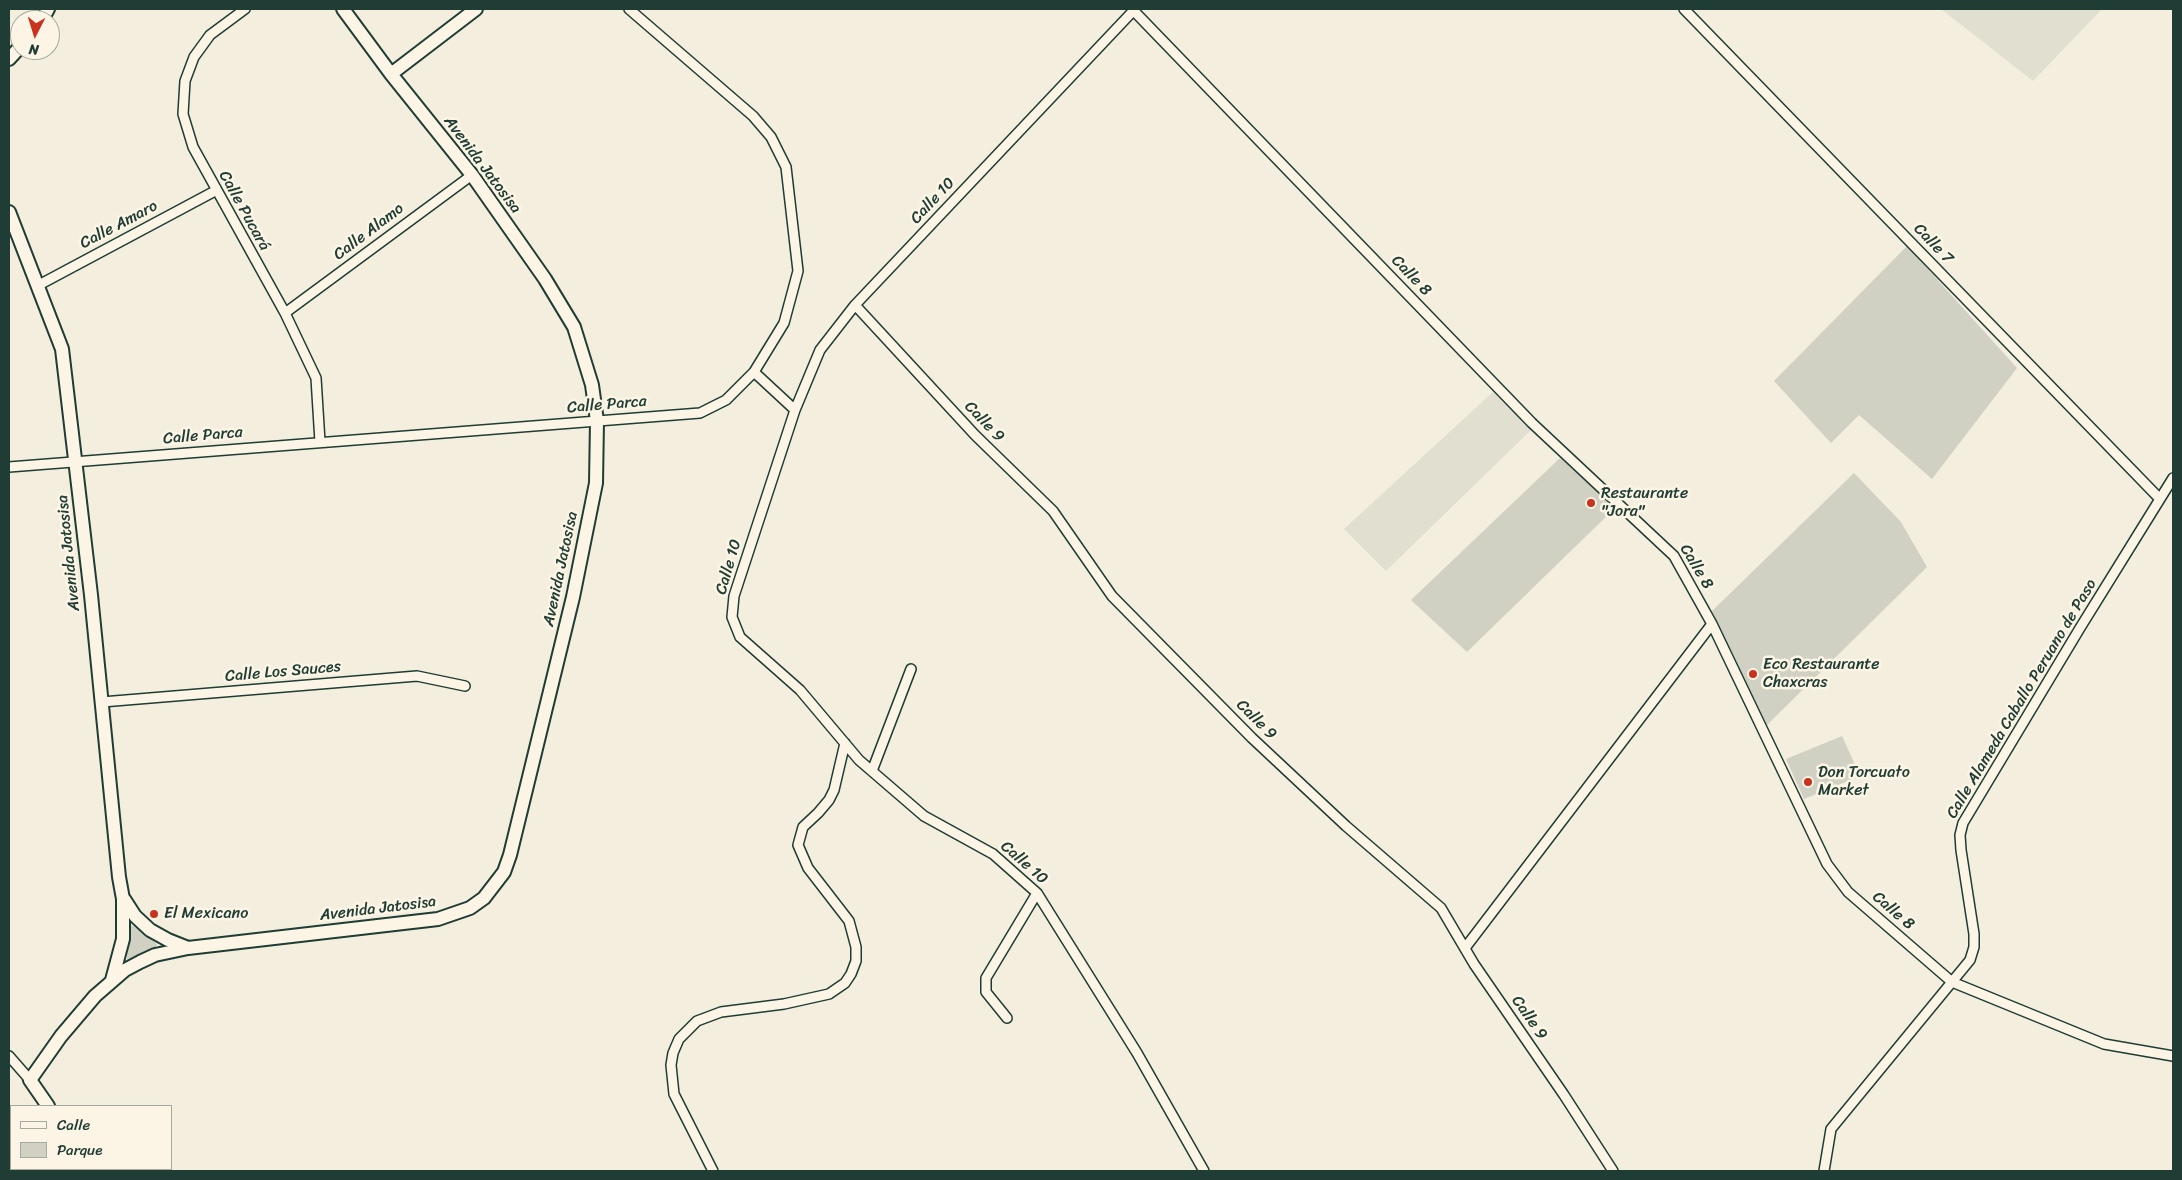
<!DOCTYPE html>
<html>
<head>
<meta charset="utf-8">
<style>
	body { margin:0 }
	#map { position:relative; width:2182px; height:1180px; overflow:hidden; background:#f3eede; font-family:Sriracha,sans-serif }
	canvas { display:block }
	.frame { position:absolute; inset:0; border:10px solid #1f3d34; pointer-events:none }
	.legend { position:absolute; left:10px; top:1105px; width:162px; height:65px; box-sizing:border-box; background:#fcf5e5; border:1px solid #a4ab9e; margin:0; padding:6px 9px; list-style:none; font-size:15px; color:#1f3d34 }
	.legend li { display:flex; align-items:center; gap:10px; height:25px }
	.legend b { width:25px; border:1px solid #a4ab9e }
	.north { position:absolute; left:10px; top:10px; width:50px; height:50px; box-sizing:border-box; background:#fcf5e5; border:1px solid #a4ab9e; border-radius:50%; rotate:185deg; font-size:14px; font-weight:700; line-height:20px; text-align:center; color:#1f3d34 }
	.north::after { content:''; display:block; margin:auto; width:18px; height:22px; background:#c8321e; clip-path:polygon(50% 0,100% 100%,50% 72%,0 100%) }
</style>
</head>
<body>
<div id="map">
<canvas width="2182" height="1180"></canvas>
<div class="frame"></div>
<ul class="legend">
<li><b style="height:6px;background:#fcf5e5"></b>Calle</li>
<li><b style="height:14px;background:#d0d1c2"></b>Parque</li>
</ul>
<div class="north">N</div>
</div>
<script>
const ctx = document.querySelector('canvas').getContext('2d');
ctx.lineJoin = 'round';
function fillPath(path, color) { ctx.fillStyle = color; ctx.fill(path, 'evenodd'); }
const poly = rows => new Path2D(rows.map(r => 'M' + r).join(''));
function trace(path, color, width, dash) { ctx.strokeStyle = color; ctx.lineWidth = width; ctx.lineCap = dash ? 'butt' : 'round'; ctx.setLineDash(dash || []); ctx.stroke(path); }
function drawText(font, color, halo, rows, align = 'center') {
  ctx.font = font + ' Sriracha,sans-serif'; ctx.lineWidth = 5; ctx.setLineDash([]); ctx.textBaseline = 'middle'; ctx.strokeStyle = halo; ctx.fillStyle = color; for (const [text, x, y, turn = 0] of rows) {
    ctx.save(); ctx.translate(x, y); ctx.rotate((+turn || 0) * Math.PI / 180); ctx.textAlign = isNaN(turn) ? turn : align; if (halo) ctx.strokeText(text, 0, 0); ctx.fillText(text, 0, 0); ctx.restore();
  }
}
fillPath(poly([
	[1941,9,2102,9,2033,81],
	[1493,392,1531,430,1386,571,1344,529]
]), '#e1dfd0');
fillPath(poly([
	[1907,246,2017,368,1932,479,1859,415,1831,443,1774,381],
	[1560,458,1615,508,1467,652,1411,600],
	[1854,473,1901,522,1927,567,1767,725,1712,611],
	[1842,736,1860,776,1804,799,1786,759],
	[130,925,136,927,157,944,156,947,127,962,128,929]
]), '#d0d1c2');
const street = poly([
	[245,9,210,35,194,57,185,81,183,114,193,147,285,313,316,378,320,442],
	[1132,9,1532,423,1674,556,1712,624,1827,864,1848,892,1952,982,2104,1044,2173,1056],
	[1135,9,855,305,820,350,795,410,734,596,732,617,740,637,800,690,859,760,924,816,993,854,1037,893,1137,1053,1204,1171],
	[1684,9,2160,499],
	[37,286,215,191],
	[855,305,975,435,1053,511,1112,596,1252,738,1346,826,1441,908,1474,964,1564,1095,1613,1171],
	[285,313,472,175],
	[754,372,795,410],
	[9,467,700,413,726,400,754,372,784,323,798,271,786,167,771,137,753,116,629,9],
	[102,702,417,676,465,686],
	[872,771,911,669],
	[1465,948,1712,624],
	[1007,1018,986,992,986,978,1037,893],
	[9,1056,30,1080],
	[713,1171,674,1094,671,1065,673,1053,679,1039,697,1021,721,1012,784,1004,829,994,845,983,851,974,856,961,856,947,849,921,808,868,798,845,803,827,818,813,829,800,834,790,845,743],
	[1824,1171,1831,1129,1970,960,1974,947,1974,934,1961,850,1960,835,1963,823,2080,628,2173,478]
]);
const secondary = poly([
	[42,20,48,9],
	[9,59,20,47],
	[391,74,476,9],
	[9,212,62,349,91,595,119,877,123,899,123,939,112,980],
	[124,899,135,916,150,930,168,940,188,948],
	[48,1106,30,1080,61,1036,95,996,125,970,140,962,155,955,188,948,438,919,470,908,484,898,504,872,510,855,573,597,596,483,597,421,592,385,574,327,545,279,472,175,391,74,343,9],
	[136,1169,136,1171]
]);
trace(street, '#1f3d34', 12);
trace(secondary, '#1f3d34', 16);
trace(street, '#fcf5e5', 9);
trace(secondary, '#fcf5e5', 12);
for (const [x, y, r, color] of [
	[1591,503,5,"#c8321e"],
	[1753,674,5,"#c8321e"],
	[1808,782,5,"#c8321e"],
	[154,914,5,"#c8321e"]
]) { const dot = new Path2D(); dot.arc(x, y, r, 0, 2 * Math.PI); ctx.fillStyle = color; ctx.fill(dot); trace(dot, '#fcf5e5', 2); }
drawText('16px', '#1f3d34', '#fcf5e5', [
	["Avenida Jatosisa",482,165,53],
	["Calle 10",933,201,-47],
	["Calle Pucará",244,211,61],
	["Calle Amaro",119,225,-28],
	["Calle Alamo",369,232,-37],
	["Calle 7",1933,244,46],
	["Calle 8",1411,276,46],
	["Calle Parca",607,405,-5],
	["Calle 9",984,422,46],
	["Calle Parca",203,436,-5],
	["Avenida Jatosisa",69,553,-96],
	["Calle 10",729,567,-74],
	["Calle 8",1696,567,59],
	["Avenida Jatosisa",561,569,-78],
	["Calle Los Sauces",283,672,-5],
	["Calle Alameda Caballo Peruano de Paso",2022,699,-59],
	["Calle 9",1256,720,45],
	["Calle 10",1024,863,41],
	["Avenida Jatosisa",378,909,-7],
	["Calle 8",1893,911,41],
	["Calle 9",1529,1018,55]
]);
drawText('16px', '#1f3d34', '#fcf5e5', [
	["Restaurante",1601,494],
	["\"Jora\"",1601,512],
	["Eco Restaurante",1763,665],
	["Chaxcras",1763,683],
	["Don Torcuato",1818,773],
	["Market",1818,791],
	["El Mexicano",164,914]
], 'left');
</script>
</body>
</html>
